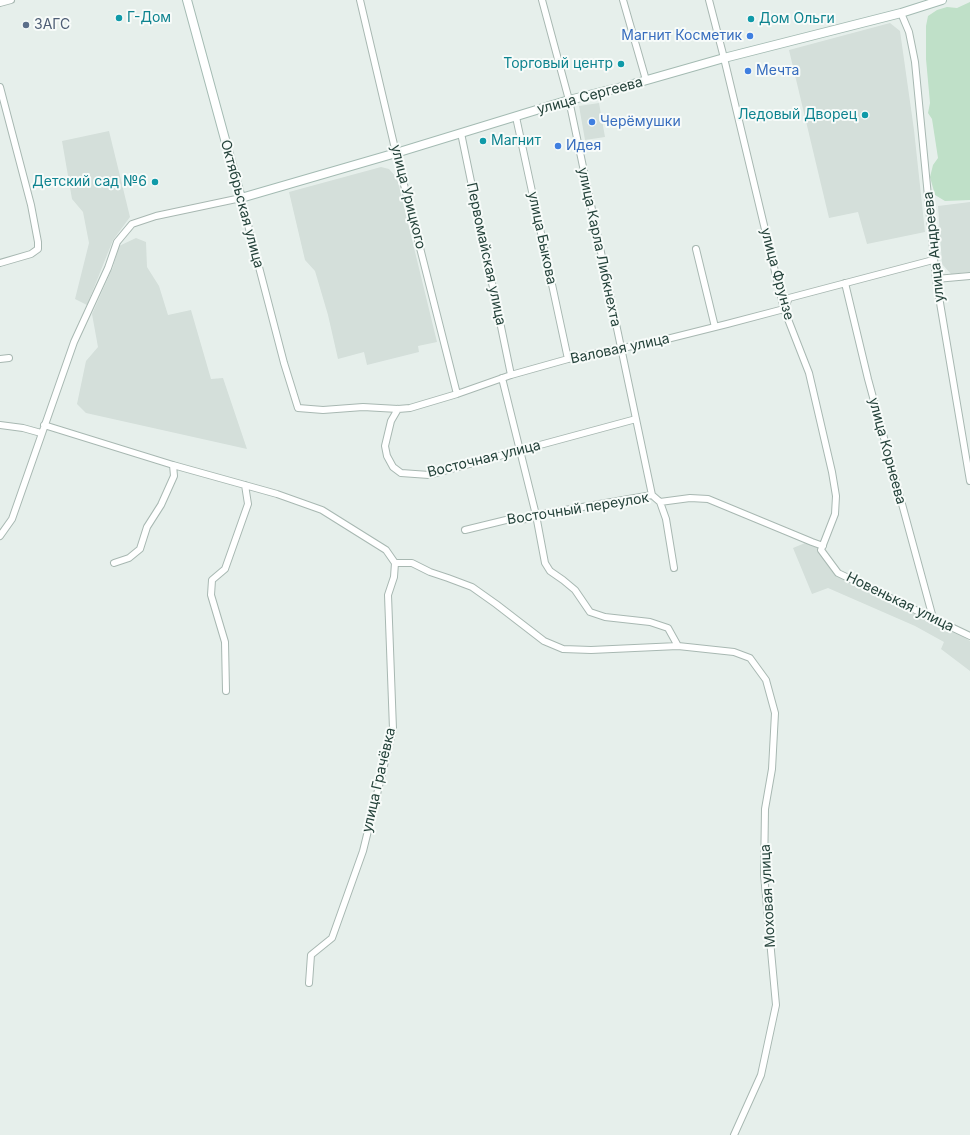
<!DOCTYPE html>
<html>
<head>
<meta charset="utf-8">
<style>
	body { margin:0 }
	canvas { display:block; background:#e6efeb }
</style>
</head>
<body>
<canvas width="970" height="1135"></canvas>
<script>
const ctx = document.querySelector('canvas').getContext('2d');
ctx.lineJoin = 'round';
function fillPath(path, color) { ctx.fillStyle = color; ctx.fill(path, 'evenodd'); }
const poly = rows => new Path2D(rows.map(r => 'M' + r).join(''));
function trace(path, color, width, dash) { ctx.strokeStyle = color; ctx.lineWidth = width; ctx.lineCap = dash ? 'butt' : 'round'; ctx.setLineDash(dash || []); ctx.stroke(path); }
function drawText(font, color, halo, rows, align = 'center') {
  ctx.font = font + ' Inter,sans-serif'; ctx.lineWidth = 4; ctx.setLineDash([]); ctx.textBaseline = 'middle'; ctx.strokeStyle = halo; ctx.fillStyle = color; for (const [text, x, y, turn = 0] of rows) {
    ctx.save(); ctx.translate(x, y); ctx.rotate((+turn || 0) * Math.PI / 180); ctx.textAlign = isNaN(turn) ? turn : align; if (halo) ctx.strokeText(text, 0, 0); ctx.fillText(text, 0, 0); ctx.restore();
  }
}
fillPath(poly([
	[890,23,900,31,914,130,925,232,867,244,858,212,829,218,789,50],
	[599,103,605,137,585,140,579,106],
	[109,131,130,217,113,240,87,305,75,299,89,243,83,212,72,199,62,141],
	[381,167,389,169,397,178,437,342,418,346,419,352,367,365,364,352,338,359,328,315,315,271,305,260,289,192],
	[970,202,970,272,951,274,942,264,938,206],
	[136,238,146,242,147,267,159,286,168,315,191,310,211,379,223,378,247,449,86,413,77,404,86,361,98,347,92,314,113,267,119,246],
	[805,543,824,550,844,575,921,610,970,641,970,671,941,649,944,642,915,626,828,588,812,594,793,548]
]), '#d4dfda');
fillPath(poly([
	[970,2,970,200,945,201,935,195,930,177,933,165,938,158,932,119,928,113,930,103,926,59,926,26,928,16,937,10,947,7,957,8]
]), '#bfe0c8');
const minor = poly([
	[360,0,396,153,457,394],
	[542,0,569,100,652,495],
	[623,0,646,80],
	[709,0,724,58,784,309,809,373,832,472,836,496,835,514,821,550,838,573,970,636],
	[0,3,11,0],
	[901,13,909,32,915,62,936,279,970,481],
	[0,87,31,205,38,242,38,249,31,254,0,263],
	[516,117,568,359],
	[461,133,511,375],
	[696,249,715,327],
	[936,279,970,276],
	[845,283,868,379,933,618],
	[0,359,9,358],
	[502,378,536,515,545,563,550,571,563,580,575,590,590,612,605,617,650,622,668,628,678,646],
	[398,409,391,421,385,446,387,456,393,467,401,473,429,475,636,419],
	[0,425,23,428,41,433],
	[44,425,173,465,277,494,322,510,386,550,395,563,412,563,430,572,448,578,472,587,496,604,544,641,563,649,591,650,678,646,734,652,750,658,766,680,775,713,772,769,765,809,764,875,776,1005,761,1075,734,1135],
	[660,502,666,519,674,568],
	[465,530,506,520,528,519,536,515,652,495,660,502,690,498,708,499,812,542,823,546],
	[0,536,12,519,74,342,108,268,117,242,132,224,156,216,241,198,284,363,298,408,323,410,363,407,398,409,410,408,457,394,511,375,568,359,667,339,727,324,784,309,789,298,933,260],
	[114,563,129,558,140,549,147,527,161,505,174,476,173,465],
	[226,691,225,642,211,595,212,580,225,569,248,504,245,485],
	[309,983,311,955,332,938,363,851,393,729,388,595,394,577,395,563]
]);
const secondary = poly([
	[187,0,241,198,396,153,569,100,626,86,724,58,901,13,942,0]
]);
trace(minor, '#a8b8b2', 8);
trace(secondary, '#a4bbb3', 10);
trace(minor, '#fff', 6);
trace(secondary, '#fff', 8);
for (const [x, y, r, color] of [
	[119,18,4,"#0f9aa8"],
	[751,19,4,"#0f9aa8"],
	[26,25,4,"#5c6f8a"],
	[750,36,4,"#3f7fe0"],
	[621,64,4,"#0f9aa8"],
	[748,71,4,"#3f7fe0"],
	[865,115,4,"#0f9aa8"],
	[592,122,4,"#3f7fe0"],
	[483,141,4,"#0f9aa8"],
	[558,146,4,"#3f7fe0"],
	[155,182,4,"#0f9aa8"]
]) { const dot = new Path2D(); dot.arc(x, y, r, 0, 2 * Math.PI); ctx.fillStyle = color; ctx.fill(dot); trace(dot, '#f7fbf9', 1.5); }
drawText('14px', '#0d838f', '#f7fbf9', [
	["Г-Дом",127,18],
	["Дом Ольги",759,19],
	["Торговый центр",613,64,"right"],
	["Ледовый Дворец",857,115,"right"],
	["Магнит",491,141],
	["Детский сад №6",147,182,"right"]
], 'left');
drawText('14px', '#4e5e75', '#f7fbf9', [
	["ЗАГС",34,25]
], 'left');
drawText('14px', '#366cbe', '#f7fbf9', [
	["Магнит Косметик",742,36,"right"],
	["Мечта",756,71],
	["Черёмушки",600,122],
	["Идея",566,146]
], 'left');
drawText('14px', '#24423a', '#f7fbf9', [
	["улица Сергеева",590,96,-15],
	["улица Урицкого",408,197,76],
	["Октябрьская улица",242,204,75],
	["улица Быкова",542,238,78],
	["улица Карла Либкнехта",599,247,78],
	["улица Андреева",934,247,-96],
	["Первомайская улица",486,254,78],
	["улица Фрунзе",777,274,75],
	["Валовая улица",620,349,-12],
	["улица Корнеева",887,451,75],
	["Восточная улица",484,459,-14],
	["Восточный переулок",578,509,-9],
	["Новенькая улица",900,602,26],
	["улица Грачёвка",379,780,-77],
	["Моховая улица",768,896,-93]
]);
</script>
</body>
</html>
